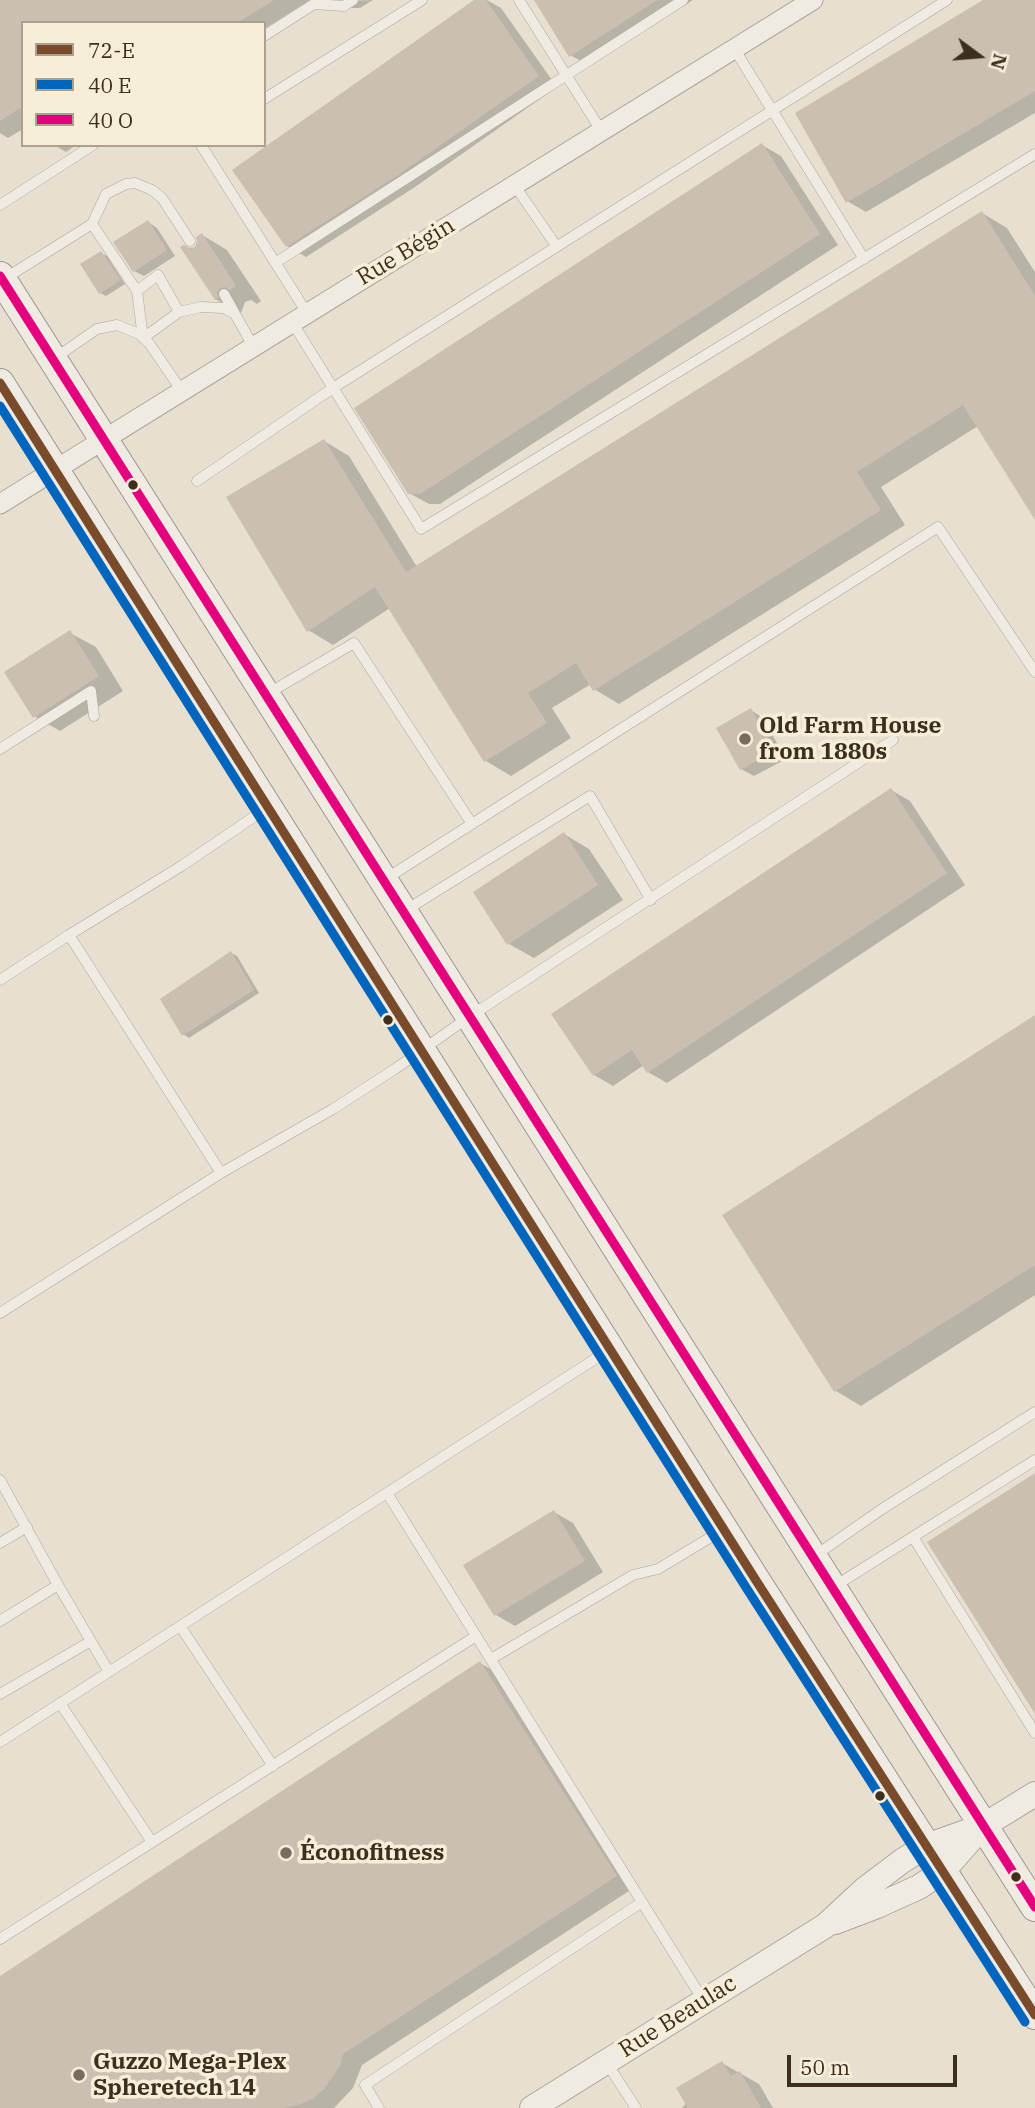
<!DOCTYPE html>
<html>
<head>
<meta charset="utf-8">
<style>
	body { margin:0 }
	#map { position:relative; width:1035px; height:2108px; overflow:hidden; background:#e7e0d1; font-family:"IBM Plex Serif",serif }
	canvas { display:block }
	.legend { position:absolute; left:21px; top:21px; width:245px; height:126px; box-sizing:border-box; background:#f7eed8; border:2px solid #ada18e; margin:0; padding:9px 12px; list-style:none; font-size:21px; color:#3d2e20 }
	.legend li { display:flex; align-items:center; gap:14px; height:35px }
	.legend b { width:35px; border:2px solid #ada18e }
	.north { position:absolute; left:944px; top:21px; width:70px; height:70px; -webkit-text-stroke:5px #f7eed8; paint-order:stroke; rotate:106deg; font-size:19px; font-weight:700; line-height:28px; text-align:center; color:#3d2e20 }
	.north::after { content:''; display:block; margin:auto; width:24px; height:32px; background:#3d2e20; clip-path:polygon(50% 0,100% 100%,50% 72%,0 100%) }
	.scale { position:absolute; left:787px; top:2055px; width:170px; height:32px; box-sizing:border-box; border:4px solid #3d2e20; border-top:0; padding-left:9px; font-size:21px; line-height:24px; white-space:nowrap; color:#3d2e20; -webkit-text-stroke:5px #f7eed8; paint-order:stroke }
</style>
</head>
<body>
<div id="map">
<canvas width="1035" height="2108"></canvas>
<ul class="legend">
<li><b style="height:9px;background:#7a4b2a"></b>72-E</li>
<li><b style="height:9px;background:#0065bd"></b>40 E</li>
<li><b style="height:9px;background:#e5007d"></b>40 O</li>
</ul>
<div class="north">N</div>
<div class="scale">50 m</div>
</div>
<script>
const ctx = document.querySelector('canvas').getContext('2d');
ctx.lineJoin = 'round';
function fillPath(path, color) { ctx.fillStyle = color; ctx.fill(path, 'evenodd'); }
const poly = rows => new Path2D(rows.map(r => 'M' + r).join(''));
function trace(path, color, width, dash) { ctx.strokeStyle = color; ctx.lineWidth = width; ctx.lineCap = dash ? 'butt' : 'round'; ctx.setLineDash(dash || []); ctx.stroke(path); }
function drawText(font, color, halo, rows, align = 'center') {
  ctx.font = font + ' "IBM Plex Serif",serif'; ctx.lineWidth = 7; ctx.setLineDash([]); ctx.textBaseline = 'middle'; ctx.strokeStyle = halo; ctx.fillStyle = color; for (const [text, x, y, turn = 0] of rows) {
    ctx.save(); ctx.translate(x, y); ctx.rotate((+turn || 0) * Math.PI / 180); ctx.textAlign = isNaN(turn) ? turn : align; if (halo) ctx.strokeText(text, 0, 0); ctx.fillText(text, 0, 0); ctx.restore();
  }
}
fillPath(poly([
	[0,0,310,0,264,29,264,23,23,23,23,129,8,138,0,133],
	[336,0,339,1,373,0,360,8,349,8],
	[477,0,487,0,501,8,557,87,415,187,306,257,287,246],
	[536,0,693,0,590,66,570,55],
	[986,0,1035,0,1035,113,866,212,847,201],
	[54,145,76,145,66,152],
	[762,145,781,156,838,245,440,504,429,504,409,493],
	[982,213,1007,228,1035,272,1035,517,978,426,881,487,905,525,619,704,594,689,591,684,552,708,571,738,511,776,486,761,390,608,333,645,308,630,324,441,349,456,417,567],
	[148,222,157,228,175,256,144,276,134,271],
	[202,235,227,250,261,301,257,304,251,300,245,302,241,313,215,299,190,250,196,248],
	[101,253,107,256,125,284,106,296,100,293],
	[70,633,96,647,123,691,60,731,34,716],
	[751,710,763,718,786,759,754,776,741,769],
	[891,790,910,801,965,885,667,1083,648,1072,644,1065,613,1086,594,1075],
	[564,834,589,849,623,900,534,958,509,944],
	[231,953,237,956,259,993,189,1038,183,1034],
	[1035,1017,1035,1295,861,1406,836,1391,724,1216],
	[554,1512,573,1523,603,1572,515,1626,496,1615,466,1565],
	[480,1663,499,1674,635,1887,362,2065,353,2088,334,2108,0,2108,0,1978],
	[722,2063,759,2084,773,2108,682,2108]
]), '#0003');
fillPath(poly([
	[0,0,274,0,237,23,23,23,23,106,0,121],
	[474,0,486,0,539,76,395,177,286,247,232,170],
	[534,0,657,0,569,57],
	[983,0,1035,0,1035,91,846,203,795,113],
	[762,143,820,234,420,494,408,494,354,408],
	[982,211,1035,296,1035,520,963,405,857,472,881,510,593,691,576,663,528,693,547,723,484,762,375,587,307,632,226,497,324,439,406,572],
	[148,220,167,250,133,272,113,242],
	[202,233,236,286,230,290,225,287,220,288,217,293,218,298,215,300,180,247,184,245,190,248,195,247,197,241,196,237],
	[101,251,121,280,99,294,80,264],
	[70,630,99,676,33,718,4,672],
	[751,708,774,751,740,770,716,728],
	[891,788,947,873,647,1073,632,1050,593,1076,551,1014],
	[564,832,598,885,507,945,473,892],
	[231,951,254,990,182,1036,160,999],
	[1035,1015,1035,1265,834,1392,722,1215],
	[1035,1473,1035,1714,927,1542],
	[554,1510,585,1561,494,1616,463,1565],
	[480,1661,617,1876,343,2054,340,2066,324,2089,312,2099,298,2105,282,2108,0,2108,0,1976],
	[722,2061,731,2076,740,2071,761,2108,688,2108,676,2088]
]), '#cbbfb2');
const service = poly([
	[519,0,602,132],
	[264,36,314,4,344,6,353,0],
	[735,50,864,259],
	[264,99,422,0],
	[201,145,307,313],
	[515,186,557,247],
	[0,205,93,145],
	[92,224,106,194,126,184,135,183,152,190,162,198,190,241],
	[275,263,683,0],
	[4,279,92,224,137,291,143,338,179,312,201,307,224,308,235,314,253,346],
	[137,291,158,275,179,312],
	[224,294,234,312],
	[292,322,421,529,1035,154],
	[55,358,97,329,117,325,139,334,149,343,181,390],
	[197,481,333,388,947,0],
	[267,694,354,643,472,824],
	[0,749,91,691,94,716],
	[387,878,938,527,1035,672],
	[406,910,590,796,651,900],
	[69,935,221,1173],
	[0,980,69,935,183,865,267,808],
	[0,1313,221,1173,333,1109,395,1069,469,1017,893,740],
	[0,1480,58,1585,109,1672],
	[387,1493,703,2000],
	[913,1537,1035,1733],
	[0,1543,27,1527],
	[816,1555,882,1509,1035,1412],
	[835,1586,1035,1460],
	[0,1621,58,1585],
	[180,1626,273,1766],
	[491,1659,633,1575,658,1569,721,1531],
	[0,1694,91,1641],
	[60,1703,152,1842],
	[0,1742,609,1350],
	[0,1939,476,1636],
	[606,2062,636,2108],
	[379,2108,365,2085,642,1902]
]);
const minor = poly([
	[0,504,813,0]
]);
const tertiary = poly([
	[835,1922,877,1906,919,1887,943,1871,981,1828],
	[532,2108,825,1926,865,1889,902,1861,926,1846,983,1826,1035,1794]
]);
const secondary = poly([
	[0,276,1035,1907],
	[0,383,757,1582,1035,2015]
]);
trace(service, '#ada599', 11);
trace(minor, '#ada599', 21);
trace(tertiary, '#ada599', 26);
trace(secondary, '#9c958a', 30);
trace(service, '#efebe3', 10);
trace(minor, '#efebe3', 19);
trace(tertiary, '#efebe3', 24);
trace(secondary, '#efebe3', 28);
trace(poly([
	[0,383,757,1582,1035,2015]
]), '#7a4b2a', 9);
trace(poly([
	[0,406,747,1589,1025,2022]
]), '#0065bd', 9);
trace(poly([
	[0,276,1035,1907]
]), '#e5007d', 9);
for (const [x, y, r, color] of [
	[133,485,6,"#3d2e20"],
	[745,739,7,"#786c5e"],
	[388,1020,6,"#3d2e20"],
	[880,1796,6,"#3d2e20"],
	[286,1853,7,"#786c5e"],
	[1016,1877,6,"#3d2e20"],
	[79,2075,7,"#786c5e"]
]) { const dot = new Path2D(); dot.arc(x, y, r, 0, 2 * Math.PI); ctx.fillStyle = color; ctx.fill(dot); trace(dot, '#f7eed8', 2.5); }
drawText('23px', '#3d2e20', '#f7eed8', [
	["Rue Bégin",406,252,-31],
	["Rue Beaulac",678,2017,-32]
]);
drawText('bold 23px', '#3d2e20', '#f7eed8', [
	["Old Farm House",759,726],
	["from 1880s",759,752],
	["Éconofitness",300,1853],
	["Guzzo Mega-Plex",93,2062],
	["Spheretech 14",93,2088]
], 'left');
</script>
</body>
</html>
